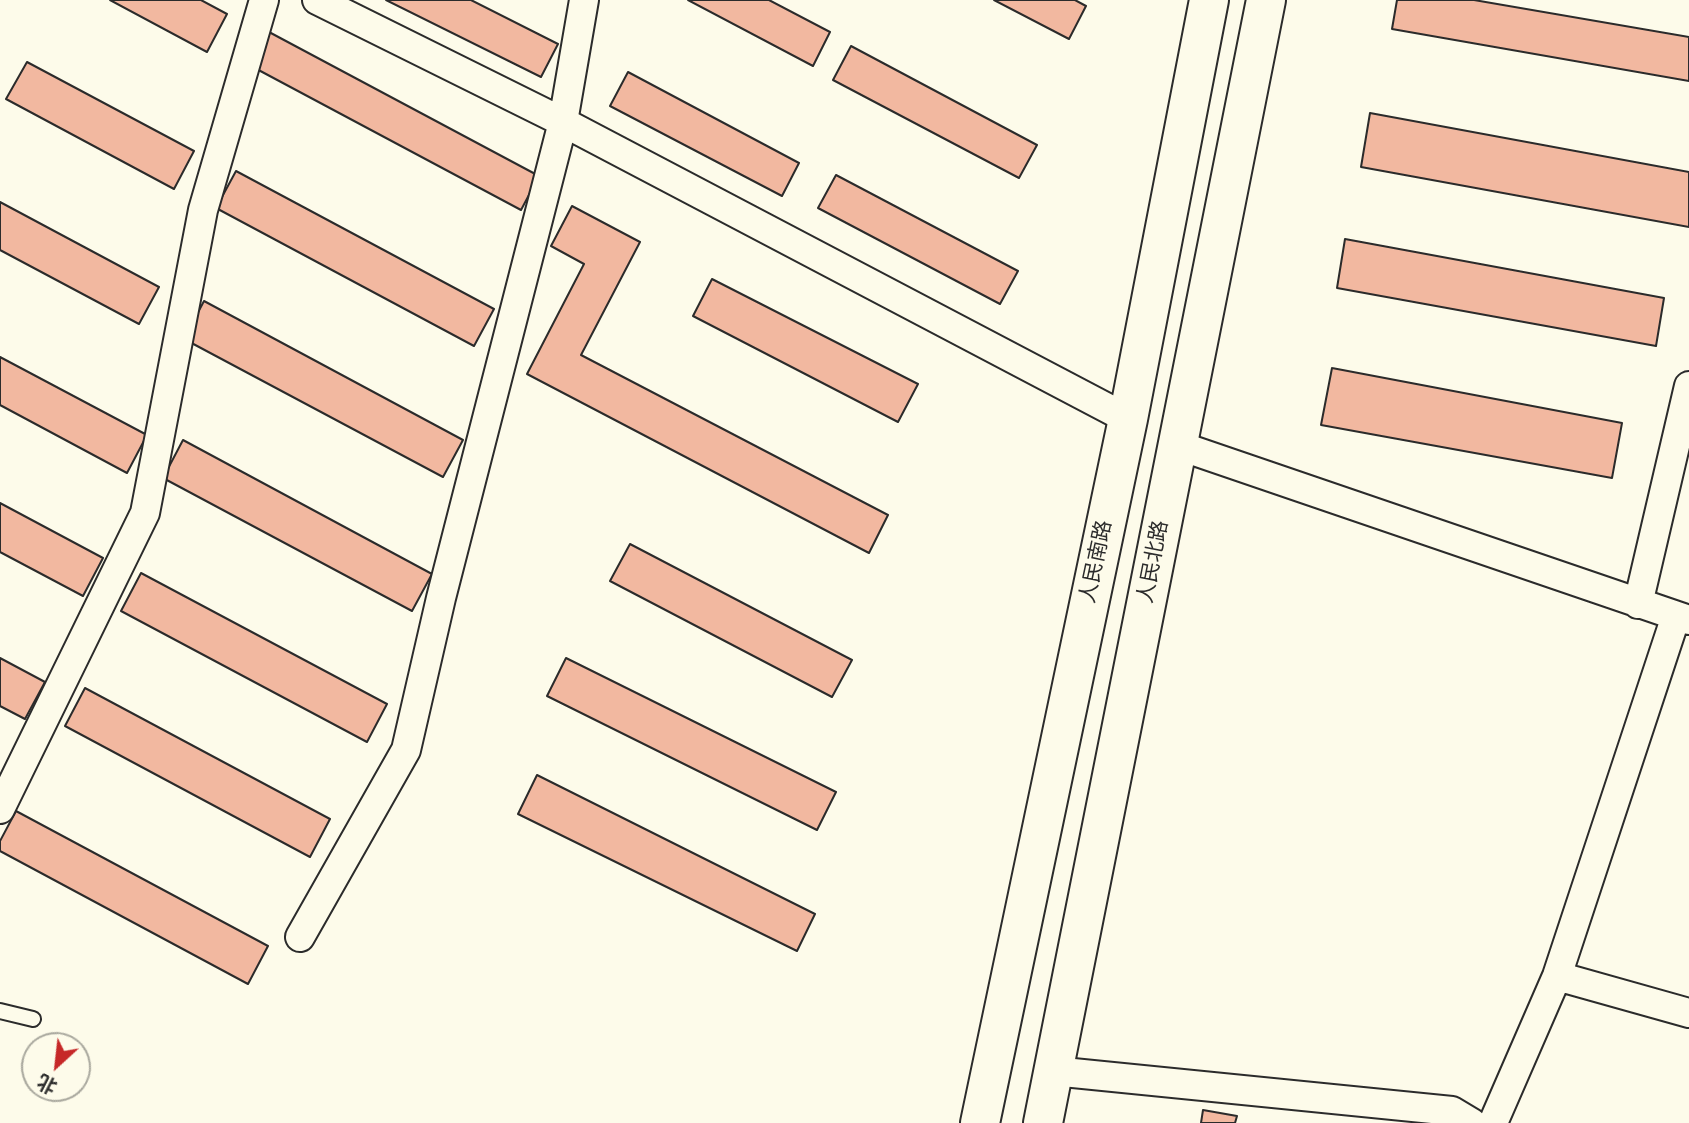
<!DOCTYPE html>
<html>
<head>
<meta charset="utf-8">
<style>
	body { margin:0 }
	#map { position:relative; width:1689px; height:1123px; overflow:hidden; background:#fdfbea; font-family:"Roboto Condensed","Noto Sans SC",sans-serif }
	canvas { display:block }
	.north { position:absolute; left:21px; top:1032px; width:70px; height:70px; box-sizing:border-box; background:#fdfbea; border:2px solid #a9a89e; border-radius:50%; rotate:207deg; font-size:19px; font-weight:700; line-height:28px; text-align:center; color:#2b2b2b }
	.north::after { content:''; display:block; margin:auto; width:24px; height:32px; background:#c62828; clip-path:polygon(50% 0,100% 100%,50% 72%,0 100%) }
</style>
</head>
<body>
<div id="map">
<canvas width="1689" height="1123"></canvas>
<div class="north">北</div>
</div>
<script>
const ctx = document.querySelector('canvas').getContext('2d');
ctx.lineJoin = 'round';
function fillPath(path, color) { ctx.fillStyle = color; ctx.fill(path, 'evenodd'); }
const poly = rows => new Path2D(rows.map(r => 'M' + r).join(''));
function trace(path, color, width, dash) { ctx.strokeStyle = color; ctx.lineWidth = width; ctx.lineCap = dash ? 'butt' : 'round'; ctx.setLineDash(dash || []); ctx.stroke(path); }
function drawText(font, color, halo, rows, align = 'center') {
  ctx.font = font + ' "Roboto Condensed","Noto Sans SC",sans-serif'; ctx.lineWidth = 5; ctx.setLineDash([]); ctx.textBaseline = 'middle'; ctx.strokeStyle = halo; ctx.fillStyle = color; for (const [text, x, y, turn = 0] of rows) {
    ctx.save(); ctx.translate(x, y); ctx.rotate((+turn || 0) * Math.PI / 180); ctx.textAlign = isNaN(turn) ? turn : align; if (halo) ctx.strokeText(text, 0, 0); ctx.fillText(text, 0, 0); ctx.restore();
  }
}
const building = poly([
	[110,0,201,0,227,14,207,52,110,0],
	[386,0,471,0,558,44,541,77,386,0],
	[688,0,769,0,830,32,813,66,688,0],
	[994,0,1075,0,1086,6,1069,39,994,0],
	[1397,0,1474,0,1689,37,1689,81,1392,29,1397,0],
	[269,32,539,176,521,210,251,66,269,32],
	[851,46,1037,145,1019,178,833,80,851,46],
	[27,62,194,151,174,189,6,99,27,62],
	[628,72,799,163,782,196,610,106,628,72],
	[1370,113,1689,172,1689,227,1361,167,1370,113],
	[236,171,494,309,474,346,216,208,236,171],
	[836,175,1018,271,1000,304,818,208,836,175],
	[0,202,159,287,139,324,0,250,0,202],
	[572,206,640,242,581,355,888,515,869,553,527,374,584,264,551,246,572,206],
	[1345,239,1664,298,1656,346,1337,288,1345,239],
	[712,279,918,384,898,422,693,316,712,279],
	[204,301,463,440,443,477,184,339,204,301],
	[0,357,147,435,127,473,0,405,0,357],
	[1332,368,1622,423,1612,478,1321,425,1332,368],
	[183,440,432,574,412,611,163,478,183,440],
	[0,503,103,558,83,596,0,552,0,503],
	[630,544,852,660,832,697,610,581,630,544],
	[141,573,387,704,367,742,121,611,141,573],
	[0,658,45,682,25,719,0,706,0,658],
	[566,658,836,792,817,830,547,696,566,658],
	[85,688,330,819,310,857,65,726,85,688],
	[537,775,815,914,797,951,518,814,537,775],
	[16,811,268,946,248,984,0,851,0,841,16,811],
	[1203,1110,1237,1116,1235,1123,1201,1123,1203,1110]
]);
fillPath(building, '#f2b8a0');
trace(building, '#2b2b2b', 2);
const lane = poly([
	[0,1011,33,1019]
]);
const street = poly([
	[317,0,563,122,1128,419],
	[1177,445,1689,620],
	[1638,604,1689,386],
	[0,809,145,513,203,210,264,0],
	[300,937,406,750,441,598,563,122,584,0],
	[1557,976,1689,1013],
	[1053,1071,1452,1111,1472,1123],
	[1493,1123,1557,976,1676,616]
]);
const secondary = poly([
	[980,1123,1128,419,1209,0],
	[1043,1123,1266,0]
]);
trace(lane, '#2b2b2b', 18);
trace(street, '#2b2b2b', 32);
trace(secondary, '#2b2b2b', 42);
trace(lane, '#fdfbea', 14);
trace(street, '#fdfbea', 28);
trace(secondary, '#fdfbea', 38);
drawText('21px', '#2b2b2b', '#fdfbea', [
	["人民南路",1097,562,-78],
	["人民北路",1154,562,-79]
]);
</script>
</body>
</html>
